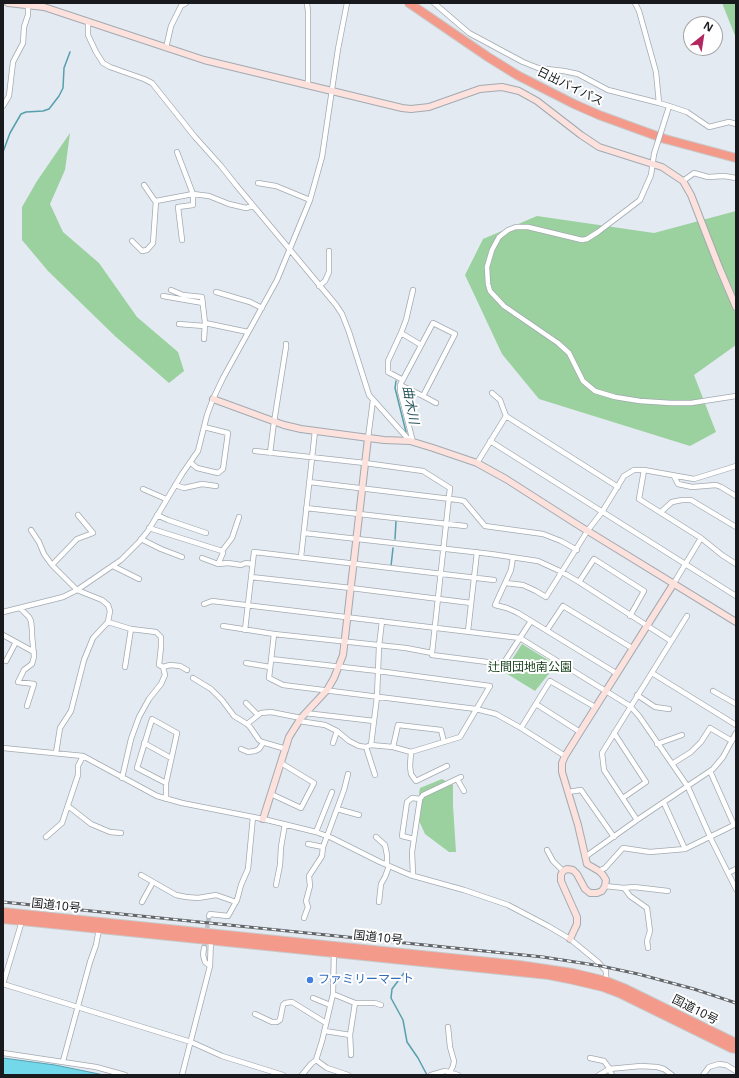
<!DOCTYPE html>
<html>
<head>
<meta charset="utf-8">
<style>
	body { margin:0 }
	#map { position:relative; width:739px; height:1078px; overflow:hidden; background:#e3eaf2; font-family:"Noto Sans",sans-serif }
	canvas { display:block }
	.frame { position:absolute; inset:0; border:4px solid #181a1d; pointer-events:none }
	.north { position:absolute; left:683px; top:16px; width:40px; height:40px; box-sizing:border-box; background:#fff; border:1px solid #a3a3a5; border-radius:50%; rotate:30deg; font-size:11px; font-weight:700; line-height:16px; text-align:center; color:#181a1d }
	.north::after { content:''; display:block; margin:auto; width:14px; height:18px; background:#b32761; clip-path:polygon(50% 0,100% 100%,50% 72%,0 100%) }
</style>
</head>
<body>
<div id="map">
<canvas width="739" height="1078"></canvas>
<div class="frame"></div>
<div class="north">N</div>
</div>
<script>
const ctx = document.querySelector('canvas').getContext('2d');
ctx.lineJoin = 'round';
function fillPath(path, color) { ctx.fillStyle = color; ctx.fill(path, 'evenodd'); }
const poly = rows => new Path2D(rows.map(r => 'M' + r).join(''));
function trace(path, color, width, dash) { ctx.strokeStyle = color; ctx.lineWidth = width; ctx.lineCap = dash ? 'butt' : 'round'; ctx.setLineDash(dash || []); ctx.stroke(path); }
function drawText(font, color, halo, rows, align = 'center') {
  ctx.font = font + ' "Noto Sans","Noto Sans JP",sans-serif'; ctx.lineWidth = 4; ctx.setLineDash([]); ctx.textBaseline = 'middle'; ctx.strokeStyle = halo; ctx.fillStyle = color; for (const [text, x, y, turn = 0] of rows) {
    ctx.save(); ctx.translate(x, y); ctx.rotate((+turn || 0) * Math.PI / 180); ctx.textAlign = isNaN(turn) ? turn : align; if (halo) ctx.strokeText(text, 0, 0); ctx.fillText(text, 0, 0); ctx.restore();
  }
}
fillPath(poly([
	[722,3,736,3,736,38],
	[70,133,65,170,50,204,63,232,99,263,137,317,178,352,184,371,169,383,116,337,48,271,22,240,22,207,37,181],
	[736,211,736,345,694,375,716,432,690,446,539,399,502,354,465,275,483,239,537,216,654,233],
	[522,644,556,665,535,691,504,672],
	[442,779,453,785,453,806,456,852,449,852,425,834,416,814,420,788]
]), '#9bd19e');
const water = poly([
	[3,1058,55,1065,104,1075,3,1075,3,1058]
]);
fillPath(water, '#72d8ea');
trace(water, '#579fac', 1);
trace(poly([
	[3,152,10,133,21,114,26,112,43,111,49,109,59,96,63,88,64,68,70,52],
	[396,381,395,388,406,432],
	[395,539,396,521],
	[391,566,393,548],
	[404,973,392,989,391,998,403,1020,407,1042,418,1058,427,1075]
]), '#579fac', 1.5);
trace(poly([
	[204,948,209,916]
]), '#bac0c7', 4.5, [4.5, 2]);
const street = poly([
	[307,3,308,12,308,85],
	[434,3,469,33,523,62,538,68,564,71,578,74,608,90,659,103],
	[635,3,639,11,656,72,659,103,669,106,667,113],
	[88,21,88,35,96,52,103,63,110,67,144,79,152,83,195,137,221,166,236,185,336,305,342,314,349,332,369,395,410,441],
	[166,48,171,26,181,6,186,3],
	[3,106,9,96,13,62,23,43,24,27,28,15,28,5],
	[669,106,687,112,709,127,729,122,736,124],
	[654,154,651,175,640,200,598,232,587,239,582,240,528,227,516,227,508,230,499,237,492,250,487,267,488,284,490,291,504,306,558,343,569,353,583,381,595,391,615,397,640,401,671,403,691,403,736,396],
	[683,181,694,173,708,177,724,176,736,178],
	[258,183,276,186,310,200],
	[144,185,155,201,156,201],
	[182,240,178,207,193,205,193,194,209,196,229,204,246,208,253,206],
	[132,241,142,251,147,250,153,243,156,201,193,194,177,152],
	[319,286,325,281,329,272,329,251],
	[171,290,183,295,202,297,205,323,248,332],
	[216,292,250,302,262,308],
	[163,296,203,303],
	[179,324,204,326],
	[401,333,406,320,413,290],
	[204,339,205,323],
	[403,380,388,372,388,361,401,333,421,345],
	[400,385,423,396,455,334,433,323,400,385,400,391,413,442],
	[492,393,500,400,506,416],
	[423,396,436,403],
	[368,438,373,400],
	[490,441,736,596],
	[255,451,365,463,423,471,450,488,432,653],
	[270,453,274,422,286,347,286,344],
	[191,463,197,468,218,473,223,469,228,433,204,427],
	[477,463,506,416,618,487],
	[644,470,639,499,701,538,722,555,736,564],
	[674,476,678,484,692,487,716,485,721,487,736,496],
	[309,482,459,500,464,501,485,526,543,534,561,541,577,550],
	[175,485,184,488,202,484,216,486],
	[143,489,166,499],
	[306,508,465,526],
	[661,512,672,502,682,500,691,500,736,527],
	[157,515,168,520,206,533],
	[149,528,222,551,223,553,218,564],
	[31,530,39,542,44,554,52,565],
	[304,533,491,554,538,561,562,572,579,582,671,641],
	[141,539,161,549,182,557],
	[222,551,232,538,239,517],
	[301,557,315,431],
	[513,557,511,570,495,605,507,608,518,613,616,673],
	[202,558,218,564,228,563,241,565,246,563,252,564],
	[113,566,139,579],
	[251,577,351,588,471,603],
	[579,582,594,559,644,591,630,616],
	[505,583,523,585,536,591,546,597,588,530,602,512,624,476,634,470,644,470,694,479,736,466],
	[674,583,701,538],
	[204,604,212,601,520,638,630,706,639,716,688,787,712,841,736,889],
	[20,608,29,617,31,621,32,630,32,635,34,657,32,664,24,670,18,682,34,684,27,706],
	[3,612,63,597,77,590,121,560,139,542,148,531,182,474,198,451,207,415,213,399,223,378,277,280,310,200,322,157,338,49,347,3],
	[108,622,131,629,156,632,161,637,161,647,159,665,163,667,165,675,161,684,149,699,139,717,131,739,122,778],
	[223,626,274,634,406,648,432,653,432,655,503,664,531,621],
	[245,630,254,552,494,580],
	[547,630,563,606,632,648],
	[468,631,477,552],
	[274,634,269,678,283,685,476,709,496,714,521,728,565,756],
	[3,635,34,652],
	[271,659,378,671,490,686,460,737,411,752,393,747,371,745,366,747,359,746,349,741,337,731,325,725,299,721],
	[6,661,16,642],
	[246,663,270,667],
	[125,667,131,629],
	[163,667,170,665,180,666,187,670],
	[652,673,736,725],
	[193,678,211,689,222,700,234,716,247,724,261,713,271,712,301,718],
	[713,691,736,704],
	[637,695,655,707,669,709],
	[246,703,258,715],
	[536,704,580,732],
	[305,713,374,721],
	[247,724,250,727,259,740,262,742,286,749],
	[521,728,550,681,595,707],
	[614,733,646,782,623,798],
	[144,743,171,758],
	[333,743,337,731],
	[657,744,682,735],
	[371,745,377,697,379,646,382,621],
	[366,747,375,775],
	[393,747,398,725,441,730,444,742],
	[3,748,83,756,157,796,182,803,263,819,316,832,332,838,380,862,410,875,464,890,508,905,548,926,570,939,598,962,606,971,606,981],
	[241,749,248,752,255,751,259,749,263,743],
	[411,752,410,766,411,774,416,781,447,766],
	[56,753,60,728,71,711,84,660,93,638,108,622,110,611,108,605,102,600,77,590,52,565,77,539,93,533,78,515],
	[672,764,691,752,701,742,710,728,732,741],
	[457,779,464,791],
	[166,783,137,768,152,719,177,733,166,783,166,799],
	[568,792,581,790,614,837],
	[271,794,301,808,314,783,281,763],
	[664,803,685,849],
	[68,806,91,824,110,832,121,833],
	[337,809,359,815],
	[637,820,604,770,602,753,687,616],
	[316,832,332,792],
	[46,837,62,823,78,775,78,766,83,756],
	[376,837,385,845,387,855,387,865],
	[414,839,402,836,407,802,412,798,420,799],
	[308,844,323,847,344,790,348,774],
	[547,850,553,861,563,871],
	[585,857,637,820,713,769,723,757,736,733],
	[599,871,605,868,623,848,650,852,685,849,734,825,710,771],
	[728,873,736,869],
	[141,875,176,895,186,897,198,898,216,895,236,902],
	[413,875,412,852,420,799,423,795,461,777],
	[276,885,280,865,281,847,285,824],
	[605,886,624,888,634,887,668,891],
	[624,888,630,896,647,908,650,931,647,941,648,948],
	[142,902,153,882],
	[379,902,381,884,385,877,389,866],
	[209,916,210,914,228,916,237,900,241,885,248,869,253,817],
	[304,918,308,907,306,901,310,886,309,876,322,856,323,847],
	[204,948,203,955,205,962,210,966],
	[3,984,191,1042,222,1056,283,1075],
	[3,984,22,921],
	[333,994,355,1003,375,1003,381,1005],
	[313,998,330,1005],
	[255,1014,272,1022,277,1022,280,1020,283,1005,285,1003,292,1002,326,1023],
	[448,1027,450,1047,454,1061,453,1066,450,1072],
	[325,1031,350,1035,355,1003],
	[350,1034,351,1055],
	[3,1053,96,1067,125,1075],
	[590,1058,604,1061,610,1069],
	[316,1060,327,1068,348,1075],
	[63,1061,90,962,96,945,99,929],
	[609,1069,612,1075],
	[182,1075,210,966,211,938],
	[302,1075,311,1064,316,1060,322,1041,333,994,334,951],
	[431,1075,445,1071,458,1075],
	[599,1075,609,1069,641,1066,657,1067,664,1069,672,1075],
	[703,1075,709,1067,719,1064,726,1065,736,1071]
]);
const secondary = poly([
	[8,3,44,7,204,60,402,108,411,109,429,107,480,89,502,87,519,91,537,101,581,135,599,147,662,167,683,181,691,195,719,267,736,307],
	[213,399,284,425,301,429,384,440,410,441,433,448,477,463,506,479,578,525,736,622],
	[263,819,289,737,301,718,327,690,334,678,343,655,368,438],
	[570,939,577,924,577,917,561,881,561,875,563,871,567,869,573,870,577,874,585,889,590,893,597,893,602,891,605,886,606,880,603,875,599,871,587,864,578,825,562,772,562,763,565,756,580,732,674,583]
]);
const highway = poly([
	[409,3,488,57,517,75,574,104,599,115,665,139,736,158],
	[3,912,519,965,573,973,606,981,626,989,736,1043],
	[3,919,549,975,569,979,603,987,619,993,731,1048,736,1049]
]);
trace(street, '#a3aab1', 6);
trace(secondary, '#a3aab1', 8);
trace(highway, '#c8c8c9', 10);
trace(street, '#fff', 4.5);
trace(secondary, '#fce1dc', 6);
trace(highway, '#f49a8a', 8);
const rail = poly([
	[3,902,543,957,601,966,638,974,694,989,736,1003]
]);
trace(rail, '#62666b', 3);
trace(rail, '#fff', 1.5, [4.5]);
const streetBridge = poly([
	[654,154,667,113]
]);
trace(streetBridge, '#a3aab1', 6, []);
trace(streetBridge, '#fff', 4.5);
for (const [x, y, r, color] of [
	[310,980,4,"#3f7fe0"]
]) { const dot = new Path2D(); dot.arc(x, y, r, 0, 2 * Math.PI); ctx.fillStyle = color; ctx.fill(dot); trace(dot, '#fff', 1.5); }
drawText('12px', '#181a1d', '#fff', [
	["日出バイパス",570,87,26],
	["国道10号",56,906,6],
	["国道10号",378,938,6],
	["国道10号",695,1010,27]
]);
drawText('12px', '#123c18', '#fff', [
	["辻間団地南公園",530,668]
]);
drawText('12px', '#366cbe', '#fff', [
	["ファミリーマート",318,980]
], 'left');
drawText('italic 13px', '#27555c', '#fff', [
	["曲木川",410,405,79]
]);
</script>
</body>
</html>
